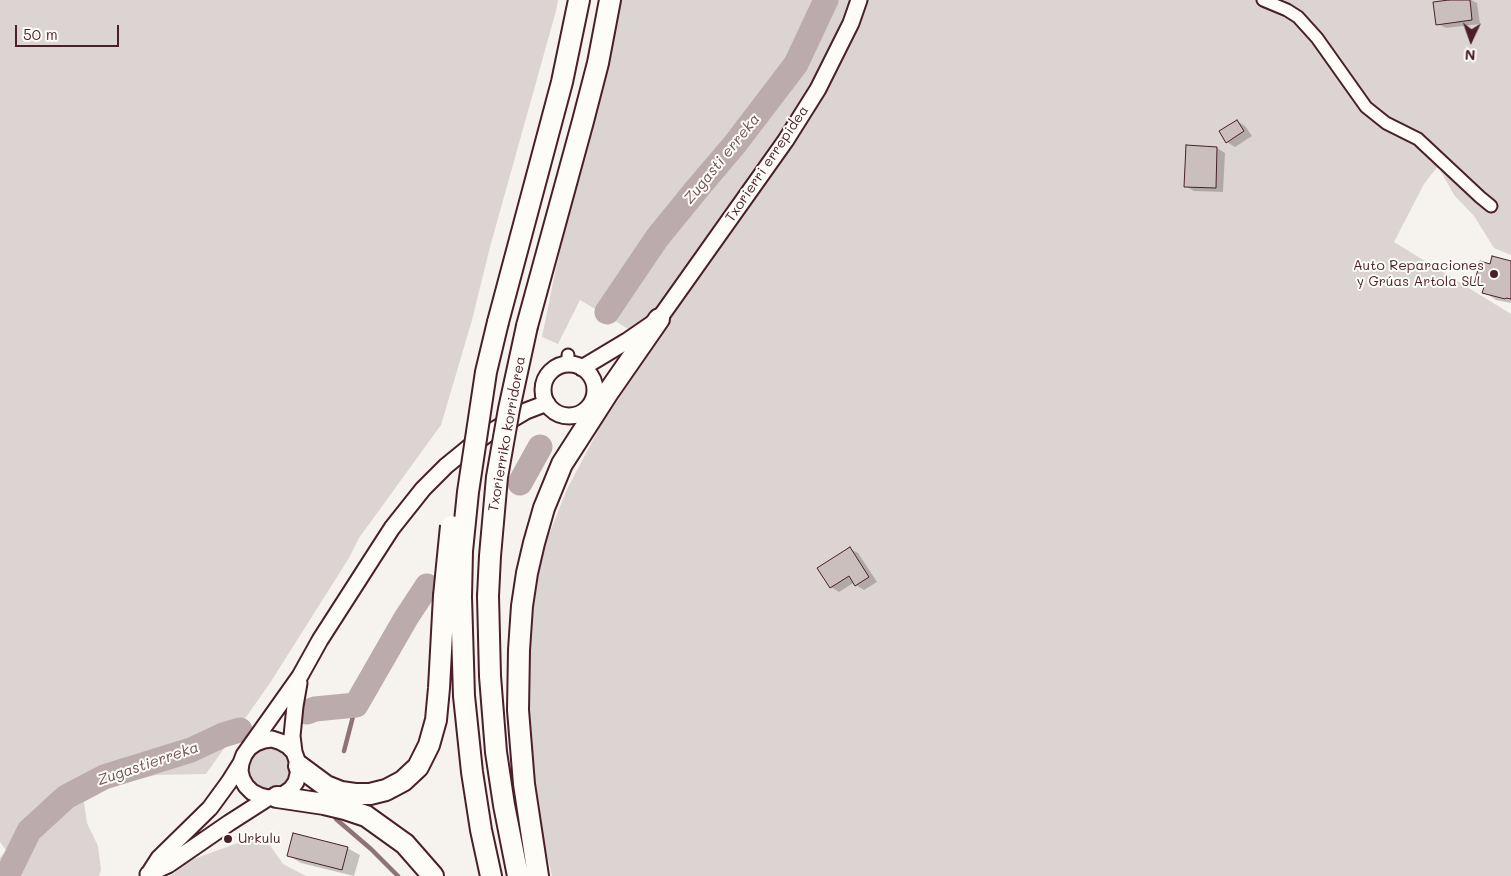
<!DOCTYPE html>
<html>
<head>
<meta charset="utf-8">
<style>
	body { margin:0 }
	#map { position:relative; width:1511px; height:876px; overflow:hidden; background:#f6f3ef; font-family:Mali,sans-serif }
	canvas { display:block }
	.north { position:absolute; left:1446px; top:15px; width:50px; height:50px; -webkit-text-stroke:4px #fdfcf7; paint-order:stroke; rotate:183deg; font-size:14px; font-weight:700; line-height:20px; text-align:center; color:#4a1f2b }
	.north::after { content:''; display:block; margin:auto; width:18px; height:22px; background:#4a1f2b; clip-path:polygon(50% 0,100% 100%,50% 72%,0 100%) }
	.scale { position:absolute; left:15px; top:25px; width:104px; height:22px; box-sizing:border-box; border:2px solid #4a1f2b; border-top:0; padding-left:6px; font-size:15px; line-height:18px; white-space:nowrap; color:#4a1f2b; -webkit-text-stroke:4px #fdfcf7; paint-order:stroke }
</style>
</head>
<body>
<div id="map">
<canvas width="1511" height="876"></canvas>
<div class="north">N</div>
<div class="scale">50 m</div>
</div>
<script>
const ctx = document.querySelector('canvas').getContext('2d');
ctx.lineJoin = 'round';
function fillPath(path, color) { ctx.fillStyle = color; ctx.fill(path, 'evenodd'); }
const poly = rows => new Path2D(rows.map(r => 'M' + r).join(''));
function trace(path, color, width, dash) { ctx.strokeStyle = color; ctx.lineWidth = width; ctx.lineCap = dash ? 'butt' : 'round'; ctx.setLineDash(dash || []); ctx.stroke(path); }
function drawText(font, color, halo, rows, align = 'center') {
  ctx.font = font + ' Mali,sans-serif'; ctx.lineWidth = 4; ctx.setLineDash([]); ctx.textBaseline = 'middle'; ctx.strokeStyle = halo; ctx.fillStyle = color; for (const [text, x, y, turn = 0] of rows) {
    ctx.save(); ctx.translate(x, y); ctx.rotate((+turn || 0) * Math.PI / 180); ctx.textAlign = isNaN(turn) ? turn : align; if (halo) ctx.strokeText(text, 0, 0); ctx.fillText(text, 0, 0); ctx.restore();
  }
}
fillPath(poly([
	[0,0,558,0,556,11,490,247,472,320,441,425,359,538,349,558,270,683,206,774,156,775,115,785,84,802,87,823,98,846,101,870,99,876,2,876,3,874,0,872,0,858,6,850,0,842],
	[619,0,1511,0,1511,255,1494,248,1474,216,1454,195,1438,166,1424,184,1394,242,1511,314,1511,876,552,876,542,834,529,745,526,670,532,601,546,542,567,489,601,425,655,345,580,300,558,344,542,337,556,268],
	'249 769a21 21 0 1 1 42 0a21 21 0 1 1-42 0Z',
	[249,839,269,844,283,864,306,876,171,876,188,861]
]), '#dcd4d2');
fillPath(poly([
	[1459,0,1471,0,1477,3,1480,24,1446,28,1438,24],
	[1237,121,1245,126,1252,136,1235,147,1227,142],
	[1187,147,1217,148,1225,153,1223,192,1194,191,1186,186],
	[1511,262,1511,303,1496,300,1484,292,1484,289,1475,284,1491,265],
	[850,549,858,553,877,582,864,590,856,585,855,582,839,592,831,587,819,569],
	[347,848,360,855,354,876,301,863,289,856]
]), '#0003');
trace(poly([
	[344,751,356,705],
	[336,819,371,849,398,876]
]), '#8e7378', 4.5);
trace(poly([
	[607,312,657,238,696,190,735,144,796,64,826,0],
	[520,483,540,447],
	[307,712,315,709,356,705,406,618,427,586],
	[7,876,29,831,66,797,104,777,191,750,223,735,240,730]
]), '#bbabac', 25);
const building = poly([
	[1449,0,1470,0,1472,20,1436,25,1433,2,1449,0],
	[1237,120,1244,131,1226,143,1219,131,1237,120],
	[1186,145,1217,147,1216,188,1184,187,1186,145],
	[1492,256,1511,261,1511,299,1506,298,1505,299,1482,293,1484,287,1474,285,1480,261,1490,264,1492,256],
	[850,547,869,577,855,586,849,576,830,588,817,568,850,547],
	[293,833,348,847,342,870,287,856,293,833]
]);
fillPath(building, '#cbbfbe');
trace(building, '#4a1f2b', 1);
const street = poly([
	[1263,0,1287,10,1298,17,1317,38,1366,107,1386,123,1418,139,1480,197,1491,206],
	[568,355,568,364]
]);
const secondary = poly([
	'543 390a26 26 0 1 1 52 0a26 26 0 1 1-52 0Z',
	[582,368,627,341,659,319,786,140,818,89,851,23,859,0],
	[294,752,292,736,295,706,299,683],
	[241,763,240,771,242,779,246,786,252,792,260,796,268,798,277,797,284,794,291,789,296,782,298,774,299,766,294,752,288,746,281,742,272,739,264,740,256,743,249,748],
	[150,872,159,858,210,808,229,782,241,763,244,755,300,676,320,640,372,559,392,528,423,489,446,466,468,448,489,433,526,411,547,403],
	[148,874,168,865,229,823,268,798]
]);
const highway = poly([
	[498,322,562,82,579,0],
	[527,326,583,121,598,63,610,0],
	[488,596,490,676,496,752,504,805,518,876],
	[461,597,464,696,472,772,481,830,491,876],
	[299,766,326,786,341,792,355,794,370,794,386,790,403,781,418,767,429,745,436,720,439,688,444,596],
	[277,797,324,804,345,809,366,816,405,844,433,876],
	[538,876,524,784,518,710,519,650,522,606,527,573,534,543,544,508,562,464,607,394,659,319]
]);
trace(street, '#4a1f2b', 15);
trace(secondary, '#4a1f2b', 19);
trace(highway, '#4a1f2b', 24);
trace(street, '#fdfcf7', 11);
trace(secondary, '#fdfcf7', 15);
trace(highway, '#fdfcf7', 20);
const highwayBridge = poly([
	[444,596,451,526],
	[488,596,490,556,497,477,509,409,527,326],
	[461,597,462,551,468,492,486,372,498,322]
]);
trace(highwayBridge, '#4a1f2b', 24, []);
trace(highwayBridge, '#fdfcf7', 20);
for (const [x, y, r, color] of [
	[1494,274,5,"#4a1f2b"],
	[228,839,5,"#4a1f2b"]
]) { const dot = new Path2D(); dot.arc(x, y, r, 0, 2 * Math.PI); ctx.fillStyle = color; ctx.fill(dot); trace(dot, '#fdfcf7', 2); }
drawText('14px', '#4a1f2b', '#fdfcf7', [
	["Txorierri errepidea",767,164,-56],
	["Txorierriko korridorea",507,434,-80]
]);
drawText('14px', '#4a1f2b', '#fdfcf7', [
	["Auto Reparaciones",1484,266],
	["y Grúas Artola SLL",1484,282],
	["Urkulu",238,839,"left"]
], 'right');
drawText('italic 15px', '#725058', '#fdfcf7', [
	["Zugasti erreka",722,159,-51],
	["Zugastierreka",148,764,-19]
]);
</script>
</body>
</html>
